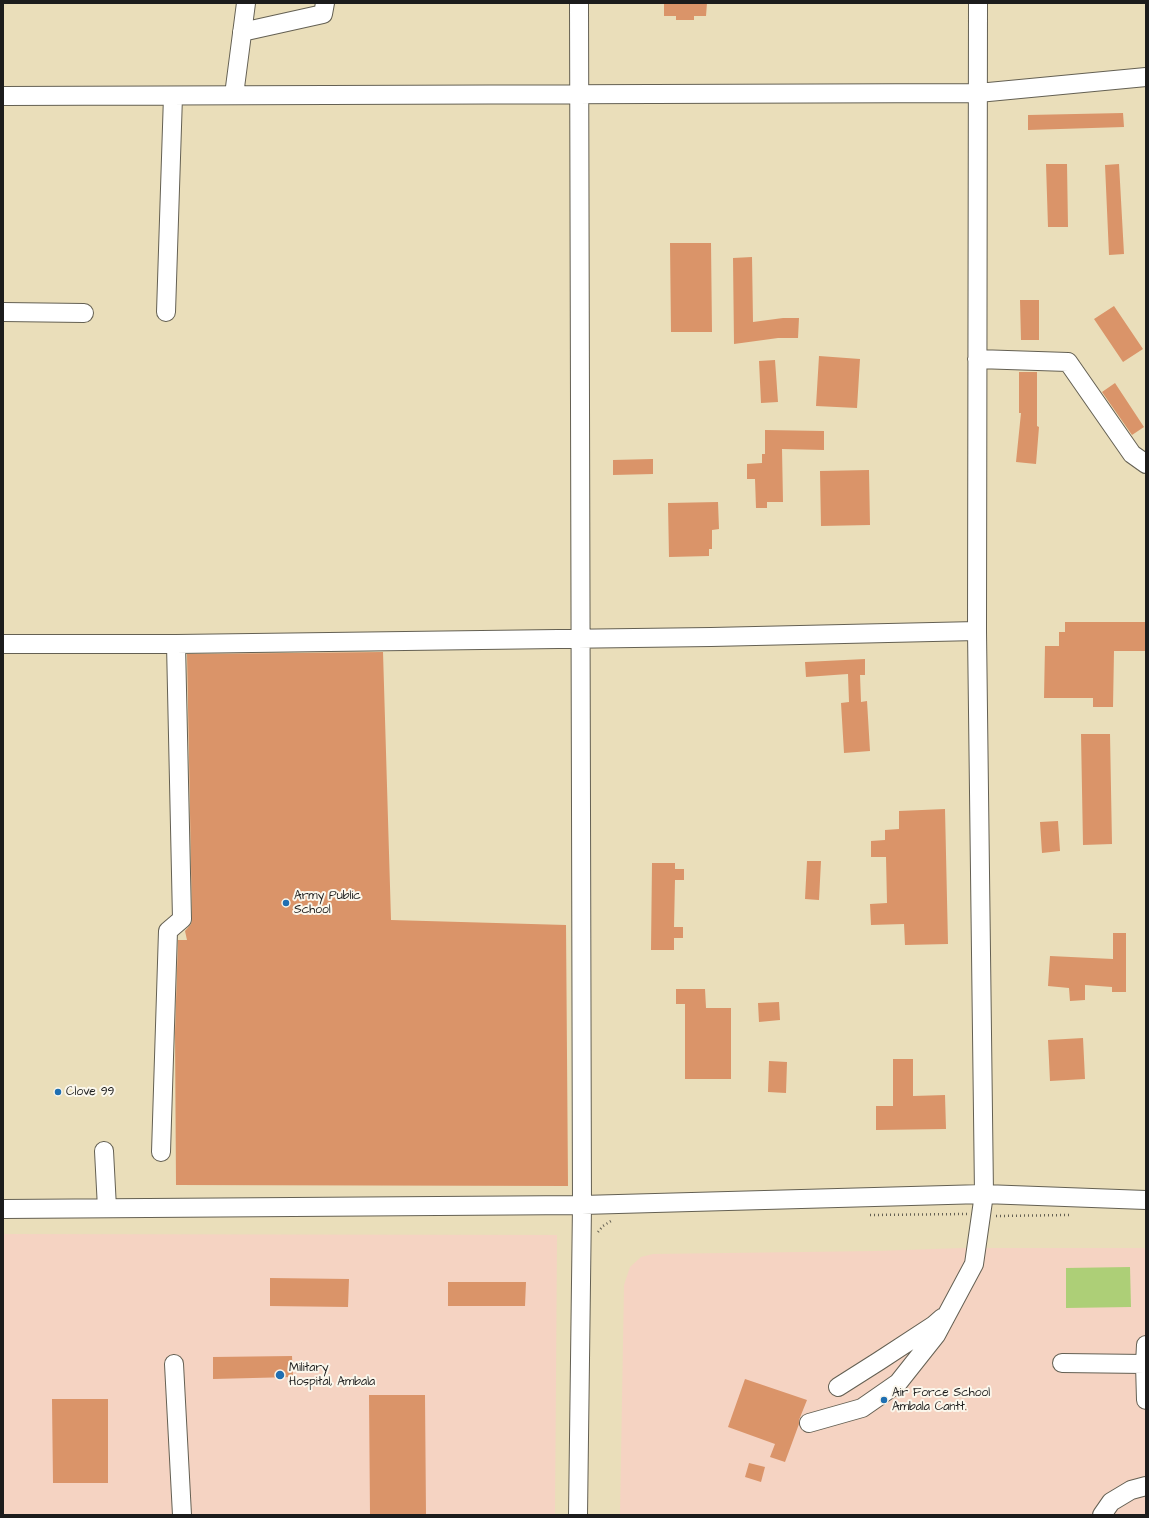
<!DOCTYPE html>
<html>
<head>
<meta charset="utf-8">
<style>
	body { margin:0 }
	#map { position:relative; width:1149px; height:1518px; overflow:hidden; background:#eadeba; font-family:"Architects Daughter",sans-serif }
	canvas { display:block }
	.frame { position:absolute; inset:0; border:4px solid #1c1c1c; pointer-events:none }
</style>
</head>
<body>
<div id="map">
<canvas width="1149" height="1518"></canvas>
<div class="frame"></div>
</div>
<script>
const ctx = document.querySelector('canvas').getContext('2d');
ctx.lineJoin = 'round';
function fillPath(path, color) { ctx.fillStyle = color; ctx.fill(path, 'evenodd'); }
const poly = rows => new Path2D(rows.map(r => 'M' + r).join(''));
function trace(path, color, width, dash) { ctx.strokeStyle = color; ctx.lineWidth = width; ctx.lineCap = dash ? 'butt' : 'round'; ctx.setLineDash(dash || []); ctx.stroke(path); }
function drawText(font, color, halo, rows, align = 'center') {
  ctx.font = font + ' "Architects Daughter",sans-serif'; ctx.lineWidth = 4; ctx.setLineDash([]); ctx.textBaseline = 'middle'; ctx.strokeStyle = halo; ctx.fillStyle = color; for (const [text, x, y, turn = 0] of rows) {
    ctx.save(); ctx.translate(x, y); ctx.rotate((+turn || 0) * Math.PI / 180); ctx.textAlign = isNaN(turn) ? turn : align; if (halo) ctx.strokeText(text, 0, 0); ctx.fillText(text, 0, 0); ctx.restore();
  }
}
fillPath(poly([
	[3,1234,557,1235,555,1515,3,1515],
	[962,1248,1146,1248,1146,1515,620,1515,624,1285,630,1267,641,1257,653,1254,876,1251]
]), '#f5d3c2');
fillPath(poly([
	[1130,1267,1131,1307,1066,1308,1066,1268]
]), '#adcf77');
fillPath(poly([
	[664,3,707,3,706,16,694,16,694,20,676,20,676,16,664,16],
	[1123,113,1124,127,1028,130,1028,115],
	[1046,164,1067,164,1068,227,1048,227],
	[1119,164,1124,254,1109,255,1105,165],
	[670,243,711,243,712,332,671,332],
	[752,257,753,322,783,318,799,318,798,338,778,338,734,344,733,258],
	[1020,300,1039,300,1039,340,1021,340],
	[1114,306,1143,349,1123,362,1094,319],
	[819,356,860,359,857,408,816,406],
	[775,360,778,402,761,403,759,361],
	[1019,372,1037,372,1037,426,1039,427,1036,464,1016,462,1021,413,1019,413],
	[1115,383,1144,427,1132,435,1102,392],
	[765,430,824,431,824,450,782,449,783,502,767,502,767,508,756,508,755,479,747,479,747,464,762,463,762,454,765,454],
	[653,459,653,474,613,475,613,460],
	[869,470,870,525,821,526,820,471],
	[718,502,719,529,712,530,712,549,709,549,709,556,669,557,668,503],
	[1065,622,1146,622,1146,651,1114,651,1113,707,1093,707,1093,698,1044,698,1045,646,1059,646,1059,632,1065,632],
	[383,652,391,920,566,925,568,1186,176,1185,175,1033,178,940,187,940,185,931,191,924,192,919,187,654],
	[865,659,865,675,860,675,861,702,867,701,870,751,844,753,841,703,849,702,848,674,806,677,805,662],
	[1081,734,1110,734,1112,844,1083,845],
	[945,809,948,944,905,945,904,924,871,925,870,904,887,903,886,857,871,857,871,841,885,840,885,830,899,829,899,811],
	[1058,821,1060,851,1042,853,1040,822],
	[807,861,821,861,819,900,805,899],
	[652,863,675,863,675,869,684,869,684,880,675,880,674,927,683,927,683,938,674,938,674,950,651,950],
	[1113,933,1126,933,1126,992,1112,992,1112,987,1085,985,1085,1000,1070,1001,1069,988,1048,986,1050,956,1113,959],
	[676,989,705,989,706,1008,731,1008,731,1079,685,1079,685,1004,676,1004],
	[779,1002,780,1020,759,1022,758,1003],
	[1083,1038,1085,1079,1050,1081,1048,1040],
	[893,1059,913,1059,913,1096,945,1095,946,1129,876,1130,876,1106,893,1106],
	[769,1061,787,1062,786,1093,768,1092],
	[270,1278,349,1279,348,1307,270,1306],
	[448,1282,526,1282,525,1306,448,1306],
	[292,1356,293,1377,213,1379,213,1357],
	[745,1379,807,1400,799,1420,799,1424,785,1462,770,1457,775,1444,728,1427],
	[369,1395,425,1395,426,1515,370,1515],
	[52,1399,108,1399,108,1483,53,1483],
	[749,1463,765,1467,761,1482,745,1477]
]), '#da9469');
const minor = poly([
	[242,32,323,14,325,3],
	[234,95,246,3],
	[3,96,978,93,1146,77],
	[3,312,84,313],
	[166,312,173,96],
	[977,359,1068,362,1132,454,1146,464],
	[3,644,176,644,711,637,977,631],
	[104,1151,107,1208],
	[161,1152,168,931,182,919,176,644],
	[3,1209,582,1205,984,1194,1146,1200],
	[1062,1363,1145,1364,1146,1345],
	[174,1364,182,1515],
	[1145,1364,1146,1400],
	[838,1387,879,1361,934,1325,942,1318],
	[809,1423,862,1408,898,1383,936,1335,974,1264,984,1194,977,631,978,3],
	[578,1515,582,1205,579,3],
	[1102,1515,1111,1502,1131,1490,1146,1486]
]);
trace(minor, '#646053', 20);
trace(poly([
	[870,1215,967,1214],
	[996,1216,1069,1215],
	[598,1232,603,1226,611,1221]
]), '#646053', 2.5, [1, 3]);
trace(minor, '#fff', 18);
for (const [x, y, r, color] of [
	[286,903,4,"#1f6fb2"],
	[58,1092,4,"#1f6fb2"],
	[280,1375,5,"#1f6fb2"],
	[884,1400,4,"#1f6fb2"]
]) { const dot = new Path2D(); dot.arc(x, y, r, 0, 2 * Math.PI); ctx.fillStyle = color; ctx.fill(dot); trace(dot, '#fbf7ec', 1.5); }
drawText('12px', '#1c1c1c', '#fbf7ec', [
	["Army Public",294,896],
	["School",294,910],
	["Clove 99",66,1092],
	["Military",289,1368],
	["Hospital, Ambala",289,1382],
	["Air Force School",892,1393],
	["Ambala Cantt.",892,1407]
], 'left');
</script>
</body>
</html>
